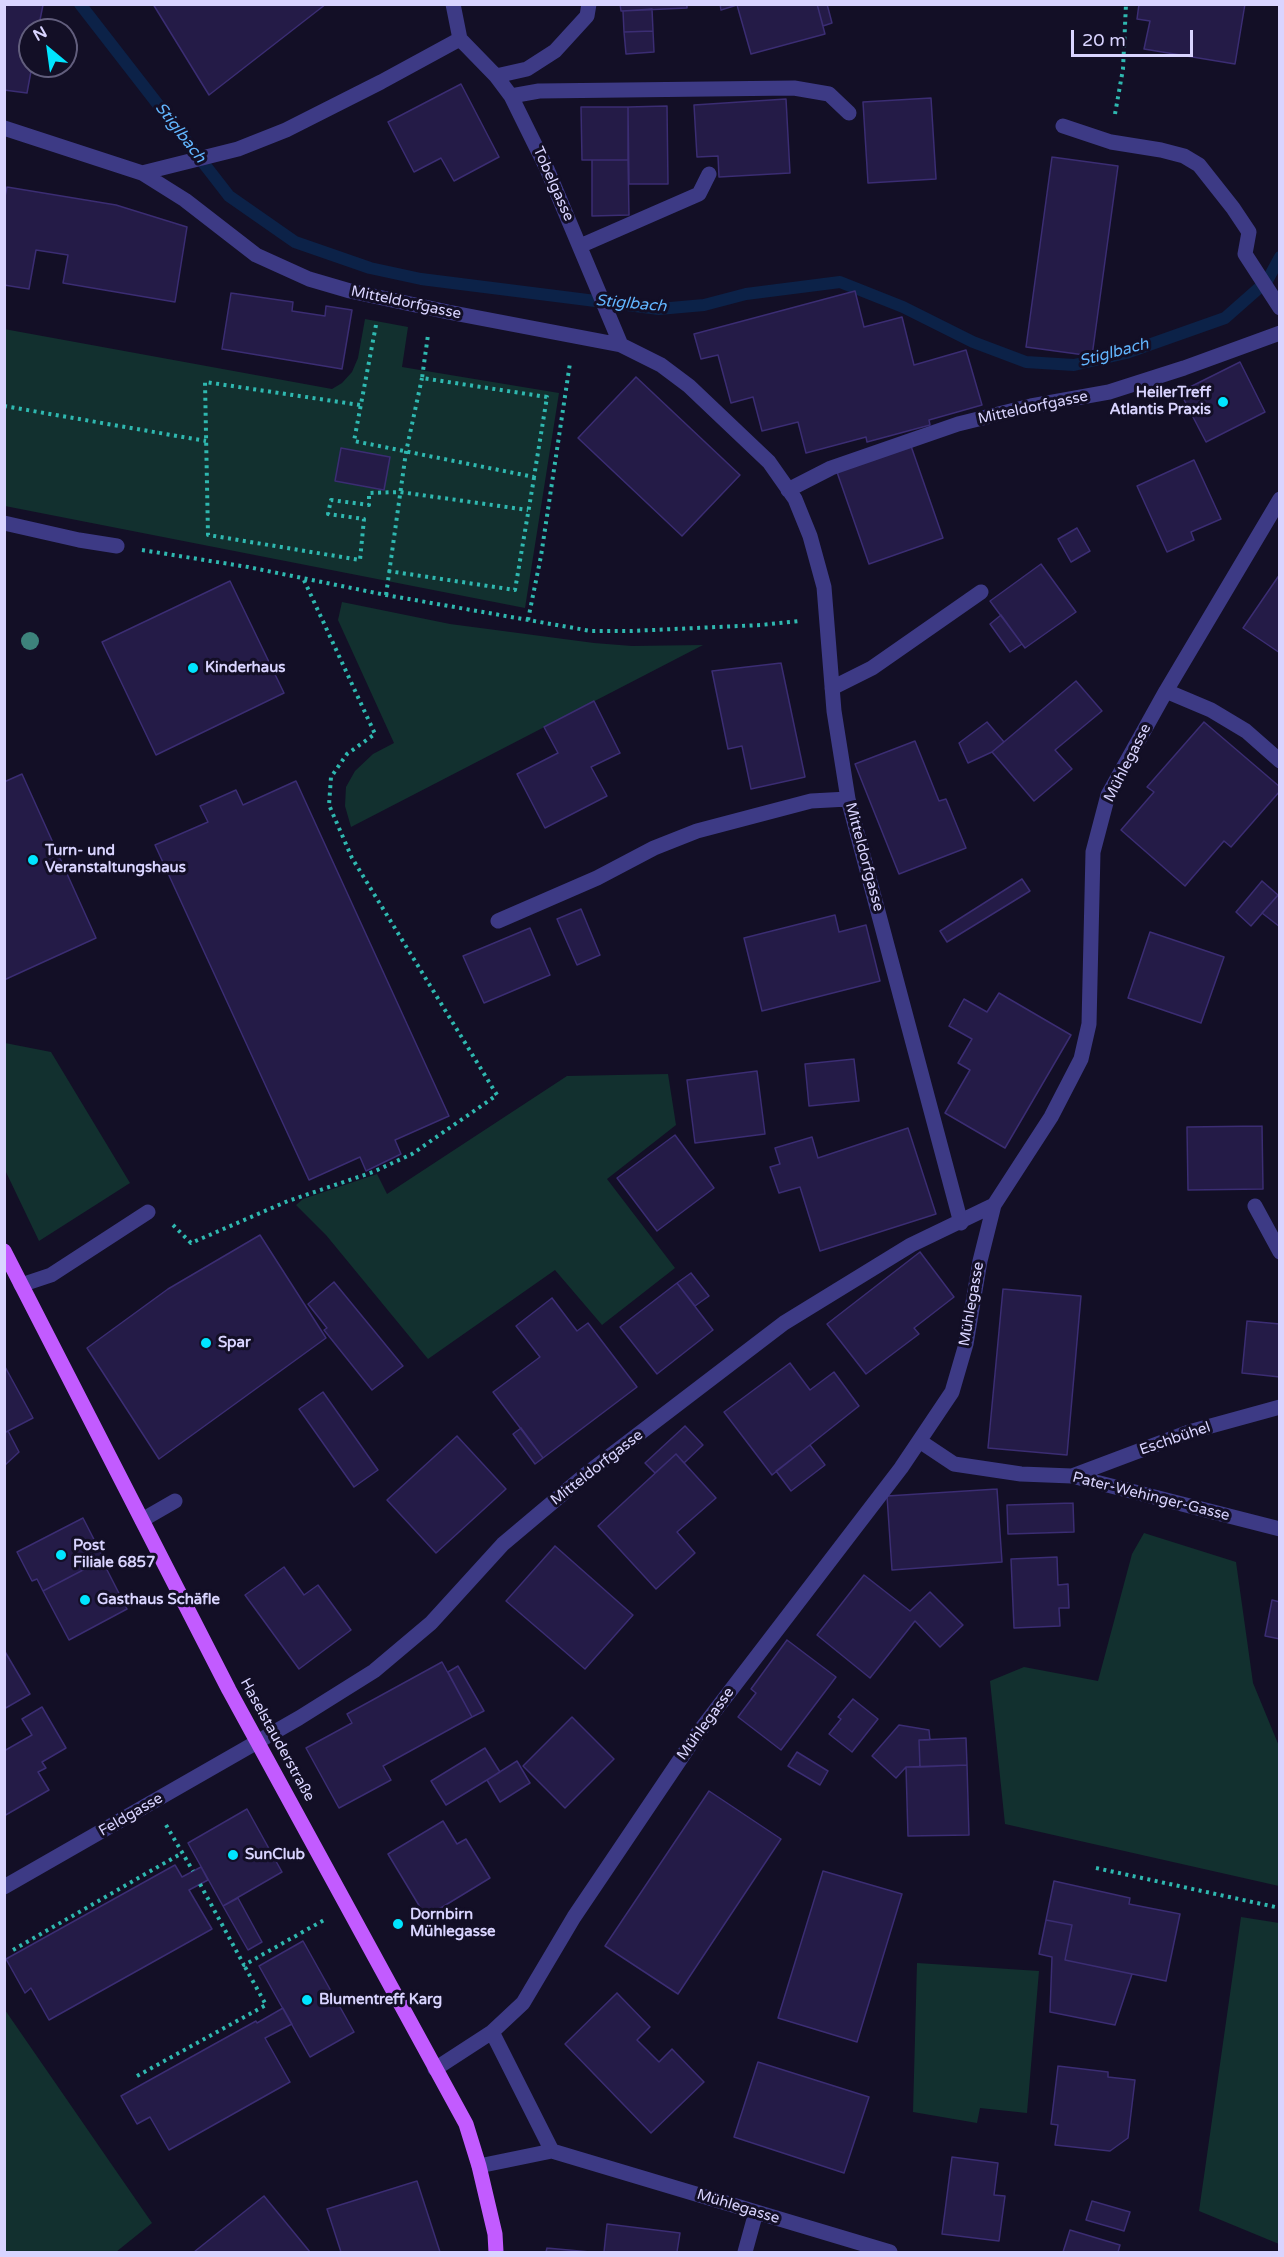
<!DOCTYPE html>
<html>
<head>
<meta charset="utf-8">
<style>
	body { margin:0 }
	#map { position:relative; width:1284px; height:2257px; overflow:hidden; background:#130f26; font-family:"Varela Round",sans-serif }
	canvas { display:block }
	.frame { position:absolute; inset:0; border:6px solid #d9d4ff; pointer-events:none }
	.north { position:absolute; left:18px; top:18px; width:60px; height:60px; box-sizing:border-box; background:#130f26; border:2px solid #625e7d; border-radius:50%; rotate:331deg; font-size:16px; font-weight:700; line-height:24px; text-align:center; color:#d9d4ff }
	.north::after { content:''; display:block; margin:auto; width:21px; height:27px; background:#00e5ff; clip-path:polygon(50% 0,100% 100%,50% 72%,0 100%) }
	.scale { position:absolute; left:1071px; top:30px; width:122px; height:27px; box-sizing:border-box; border:3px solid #d9d4ff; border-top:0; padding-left:8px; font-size:18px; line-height:21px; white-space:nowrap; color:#d9d4ff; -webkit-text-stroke:4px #130f26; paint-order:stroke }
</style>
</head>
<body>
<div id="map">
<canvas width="1284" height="2257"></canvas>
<div class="frame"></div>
<div class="north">N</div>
<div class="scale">20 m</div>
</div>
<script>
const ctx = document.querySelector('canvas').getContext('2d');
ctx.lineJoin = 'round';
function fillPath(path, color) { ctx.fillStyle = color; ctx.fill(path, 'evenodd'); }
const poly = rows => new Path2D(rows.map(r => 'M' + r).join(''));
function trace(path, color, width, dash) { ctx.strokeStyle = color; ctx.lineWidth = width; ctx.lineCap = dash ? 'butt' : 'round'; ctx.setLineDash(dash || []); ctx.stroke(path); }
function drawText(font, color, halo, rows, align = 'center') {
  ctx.font = font + ' "Varela Round",sans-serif'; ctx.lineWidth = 6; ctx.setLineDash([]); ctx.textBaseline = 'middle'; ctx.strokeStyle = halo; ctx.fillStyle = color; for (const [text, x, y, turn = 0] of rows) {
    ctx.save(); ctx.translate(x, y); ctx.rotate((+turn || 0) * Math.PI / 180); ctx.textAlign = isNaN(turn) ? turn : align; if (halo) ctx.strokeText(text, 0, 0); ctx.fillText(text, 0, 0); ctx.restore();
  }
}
fillPath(poly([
	[365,319,408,327,402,367,559,393,525,608,5,506,4,329,332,389,342,383,352,372,358,358],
	[342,602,450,624,594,643,632,646,703,645,351,827,345,806,346,787,355,771,373,754,394,743,338,620],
	[5,1043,51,1052,130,1183,39,1241,5,1170],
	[668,1074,676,1125,607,1179,675,1268,602,1325,555,1270,428,1359,326,1235,296,1205,303,1199,377,1174,387,1194,567,1076],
	[1144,1533,1236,1562,1253,1683,1279,1746,1279,1886,1005,1824,990,1681,1024,1667,1098,1681,1132,1554],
	[1241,1917,1279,1923,1279,2244,1199,2211],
	[917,1963,1039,1971,1027,2113,980,2108,977,2123,913,2112],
	[5,2010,152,2223,116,2252,5,2252]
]), '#12302f');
trace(poly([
	[80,4,229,196,295,242,370,268,421,279,659,309,704,305,746,294,840,282,903,307,973,342,1026,362,1074,365,1126,353,1225,318,1267,281,1280,257]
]), '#0c2248', 12);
const building = poly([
	[4,4,43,5,38,30,30,30,30,66,32,66,27,93,4,90,4,4],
	[153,4,326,4,209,95,153,4],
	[620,4,687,4,687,8,621,11,620,4],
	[720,4,817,4,825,34,751,54,737,5,721,10,720,4],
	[817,4,827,4,832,23,823,26,817,4],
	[1139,4,1245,4,1235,64,1144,49,1150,21,1137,19,1139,4],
	[652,9,653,31,624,32,623,11,652,9],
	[653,31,654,52,626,54,624,32,653,31],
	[461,84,499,157,454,181,441,158,414,172,388,122,461,84],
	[931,98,936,179,868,183,863,102,931,98],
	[786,99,790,173,719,177,718,156,697,157,694,105,786,99],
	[667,106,668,184,629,184,628,107,667,106],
	[581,107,628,107,628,160,582,160,581,107],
	[1052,157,1118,166,1092,356,1026,347,1052,157],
	[592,160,628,160,629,215,592,216,592,160],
	[7,187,116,205,187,227,175,302,63,283,68,255,36,250,29,289,4,285,4,201,7,187],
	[855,291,864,327,902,317,914,365,966,350,982,405,929,420,930,425,867,442,866,437,806,453,798,422,762,431,753,397,731,403,718,355,701,359,694,334,855,291],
	[231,293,293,302,292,311,325,316,326,306,352,310,342,369,222,349,231,293],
	[1240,362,1265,412,1206,442,1180,392,1240,362],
	[636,377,740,475,682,536,578,438,636,377],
	[911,446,943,538,869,564,837,472,911,446],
	[341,448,390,457,384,490,335,481,341,448],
	[1194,460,1221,519,1191,532,1194,540,1167,552,1137,486,1194,460],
	[1077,528,1090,551,1071,562,1058,539,1077,528],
	[1041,564,1076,612,1025,648,990,601,1041,564],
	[1280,574,1280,653,1243,628,1280,574],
	[230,581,284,693,156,755,102,642,230,581],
	[1001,615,1022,644,1010,652,990,624,1001,615],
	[781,663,805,777,751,789,742,746,728,749,712,671,781,663],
	[1076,681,1102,711,1055,750,1072,769,1034,801,992,752,1076,681],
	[594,701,620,753,591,767,607,796,545,828,517,774,558,753,544,727,594,701],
	[987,722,1004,742,992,752,968,763,959,743,987,722],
	[1204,722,1280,787,1280,791,1231,847,1224,841,1185,886,1121,830,1154,792,1147,787,1204,722],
	[915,741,939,801,946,799,966,848,899,874,855,764,915,741],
	[22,774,96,938,4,980,4,782,22,774],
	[296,781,449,1116,395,1140,401,1154,366,1171,360,1157,309,1180,155,845,208,822,200,806,236,790,243,805,296,781],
	[1022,879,1030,891,947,942,940,931,1022,879],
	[1262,881,1278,895,1251,926,1236,912,1262,881],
	[1280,893,1280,927,1262,913,1280,893],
	[581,909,600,955,577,965,557,919,581,909],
	[835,915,839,932,866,925,880,981,762,1011,744,938,835,915],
	[530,928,550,975,484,1003,463,956,530,928],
	[1150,932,1224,957,1201,1023,1128,998,1150,932],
	[999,993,1071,1035,1005,1148,945,1113,970,1070,958,1063,972,1039,949,1026,964,999,987,1012,999,993],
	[854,1059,859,1101,809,1106,805,1064,854,1059],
	[757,1071,765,1134,695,1143,687,1080,757,1071],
	[1262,1126,1263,1189,1188,1190,1187,1127,1262,1126],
	[908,1128,936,1214,820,1251,800,1187,779,1193,770,1167,780,1164,775,1148,812,1137,818,1158,908,1128],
	[675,1135,714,1188,657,1231,617,1178,675,1135],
	[260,1235,326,1338,159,1459,87,1348,168,1289,260,1235],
	[920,1252,954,1297,914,1328,919,1334,866,1374,827,1324,920,1252],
	[691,1273,709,1296,695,1306,677,1283,691,1273],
	[334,1282,403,1366,372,1390,324,1330,327,1328,308,1304,334,1282],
	[677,1283,713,1330,657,1374,620,1327,677,1283],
	[1003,1289,1081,1296,1067,1455,988,1448,1003,1289],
	[552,1298,577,1331,588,1323,637,1387,543,1458,493,1392,540,1357,516,1326,552,1298],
	[1247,1321,1280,1324,1280,1377,1242,1373,1247,1321],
	[790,1363,810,1390,834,1372,859,1406,772,1475,724,1412,790,1363],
	[4,1365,33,1418,4,1433,4,1365],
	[323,1392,378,1470,354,1487,299,1409,323,1392],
	[685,1426,703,1445,684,1463,676,1454,655,1473,645,1463,685,1426],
	[521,1428,543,1458,535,1464,513,1434,521,1428],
	[8,1431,19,1452,4,1466,4,1433,8,1431],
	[457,1436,506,1489,436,1553,387,1500,457,1436],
	[810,1445,825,1465,791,1491,776,1471,810,1445],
	[676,1454,716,1498,677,1532,695,1553,656,1589,598,1526,676,1454],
	[997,1489,1002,1562,892,1570,887,1496,997,1489],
	[1073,1503,1074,1532,1008,1534,1007,1505,1073,1503],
	[83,1518,104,1559,43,1591,37,1579,32,1581,17,1552,83,1518],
	[555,1546,633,1615,585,1669,506,1601,555,1546],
	[1057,1557,1058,1585,1068,1584,1069,1608,1059,1608,1060,1626,1014,1628,1011,1559,1057,1557],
	[102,1560,127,1609,69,1640,43,1591,102,1560],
	[284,1567,304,1595,318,1585,351,1630,299,1669,245,1595,284,1567],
	[864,1575,910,1611,930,1592,963,1625,940,1647,915,1621,870,1678,817,1635,864,1575],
	[1272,1600,1280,1602,1280,1639,1265,1636,1272,1600],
	[787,1640,836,1677,781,1750,738,1717,756,1693,751,1689,787,1640],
	[4,1650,30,1694,4,1709,4,1650],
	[442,1662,472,1717,383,1766,391,1780,339,1808,306,1748,352,1723,347,1714,442,1662],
	[458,1666,484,1711,472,1717,448,1672,458,1666],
	[853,1699,878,1719,852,1752,829,1734,841,1719,838,1717,853,1699],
	[42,1707,66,1748,42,1762,46,1768,38,1772,49,1790,4,1816,4,1751,32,1735,22,1719,42,1707],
	[572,1717,614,1759,565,1808,523,1766,572,1717],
	[899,1725,929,1730,930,1740,919,1740,920,1767,906,1767,896,1778,872,1756,899,1725],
	[966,1738,967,1765,920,1767,919,1740,966,1738],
	[485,1748,500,1772,446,1805,431,1781,485,1748],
	[797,1752,828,1771,820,1785,788,1766,797,1752],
	[517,1761,530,1783,500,1802,487,1780,517,1761],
	[967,1765,969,1835,908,1836,906,1767,967,1765],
	[709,1791,781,1839,678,1994,605,1946,709,1791],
	[247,1809,282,1872,223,1906,188,1843,247,1809],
	[443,1821,457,1844,466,1839,490,1878,426,1917,388,1854,443,1821],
	[175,1865,182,1877,201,1867,208,1880,189,1890,212,1929,49,2020,31,1988,25,1993,6,1959,175,1865],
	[823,1871,902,1894,857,2042,778,2018,823,1871],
	[1054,1881,1130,1898,1129,1904,1180,1914,1166,1981,1065,1960,1072,1925,1046,1920,1054,1881],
	[238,1898,262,1942,248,1950,223,1906,238,1898],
	[1046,1920,1072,1925,1065,1960,1132,1974,1115,2025,1050,2012,1052,1957,1039,1954,1046,1920],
	[303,1941,354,2032,310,2057,259,1966,303,1941],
	[617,1993,650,2027,637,2040,659,2062,672,2049,704,2082,651,2133,565,2044,617,1993],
	[283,2008,292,2024,265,2038,290,2082,169,2150,150,2117,137,2124,121,2096,256,2021,257,2023,283,2008],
	[758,2062,869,2097,844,2173,734,2137,758,2062],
	[1058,2066,1108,2072,1108,2077,1135,2080,1128,2138,1110,2151,1055,2145,1058,2125,1051,2124,1058,2066],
	[952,2157,998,2163,994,2195,1005,2196,999,2241,942,2234,952,2157],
	[417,2181,440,2252,341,2252,327,2209,417,2181],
	[264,2196,310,2252,194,2252,264,2196],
	[1092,2201,1130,2212,1124,2231,1086,2220,1092,2201],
	[607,2224,680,2233,677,2252,604,2252,607,2224],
	[1070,2230,1120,2245,1118,2252,1063,2252,1070,2230],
	[547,2248,590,2252,546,2252,547,2248]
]);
fillPath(building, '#241b47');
trace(building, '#3b2d73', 1.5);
trace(poly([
	[1115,114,1123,69,1126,4],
	[376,325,354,441,534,477,547,397,422,378,428,335],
	[360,405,205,382,208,535,360,560,364,519,328,514,331,500,369,505,369,493,400,492,528,510],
	[4,406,206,441],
	[142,550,248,567,386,595,591,631,631,631,761,625,799,621],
	[388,571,515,590,534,478],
	[386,595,406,452,422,378],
	[528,620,541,556,570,363],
	[173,1225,191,1243,288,1201,373,1172,412,1154,497,1095,352,858,329,805,331,777,347,754,375,734,303,578],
	[166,1825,193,1871],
	[1096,1868,1280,1908],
	[200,1884,244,1965,324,1920],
	[13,1950,182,1853],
	[137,2076,266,2005,244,1965]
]), '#2fb8b0', 4, [3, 4.5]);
trace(poly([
	[460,39,496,76,511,96,547,169,621,345],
	[496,76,527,69,555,51,587,16,589,4],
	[511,96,539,91,794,88,829,94,849,113],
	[1063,126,1111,142,1161,150,1184,156,1199,165,1233,208,1249,232,1245,254,1280,308],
	[4,128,142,173,185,200,256,255,309,279,350,291,448,312,621,345,661,365,689,386,769,462,795,499,810,536,824,587,834,711,848,799,961,1223],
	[142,173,238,149,286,130,381,82,460,39,453,4],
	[580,246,699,194,709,174],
	[788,490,831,468,958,424,1031,406,1109,392,1184,368,1280,333],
	[4,523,79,540,117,546],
	[832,688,872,668,981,592],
	[1166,691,1211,710,1246,731,1280,761],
	[498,921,597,878,654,848,697,831,811,801,848,799],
	[1255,1206,1280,1252],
	[21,1285,51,1275,148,1212],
	[921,1442,954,1464,1021,1474,1072,1476,1280,1529],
	[1072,1476,1189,1432,1280,1407],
	[142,1520,175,1501],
	[4,1887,299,1718,374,1671,431,1623,503,1544,585,1475,784,1323,911,1245,994,1205],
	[492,2032,552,2151],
	[435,2069,492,2032,523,2003,574,1917,698,1733,901,1468,952,1392,966,1344,980,1261,994,1205,1051,1117,1081,1059,1089,1024,1093,852,1108,795,1166,691,1280,499],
	[479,2166,552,2151,890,2252],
	[745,2252,756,2212]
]), '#3d3a85', 15);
trace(poly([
	[4,1251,229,1690,466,2124,479,2166,495,2234,496,2252]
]), '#c25bff', 15);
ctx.fillStyle = '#3d827b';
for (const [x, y] of [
	[30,641]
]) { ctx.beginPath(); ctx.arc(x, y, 9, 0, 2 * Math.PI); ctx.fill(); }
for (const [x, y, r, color] of [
	[1223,402,6,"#00e5ff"],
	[193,668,6,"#00e5ff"],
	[33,860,6,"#00e5ff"],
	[206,1343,6,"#00e5ff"],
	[61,1555,6,"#00e5ff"],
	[85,1600,6,"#00e5ff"],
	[233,1855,6,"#00e5ff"],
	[398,1924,6,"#00e5ff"],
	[307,2000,6,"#00e5ff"]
]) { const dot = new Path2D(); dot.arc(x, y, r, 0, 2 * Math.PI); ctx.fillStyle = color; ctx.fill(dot); trace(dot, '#130f26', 2); }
drawText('15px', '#d9d4ff', '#130f26', [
	["Tobelgasse",553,184,66],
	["Mitteldorfgasse",406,303,12],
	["Mitteldorfgasse",1033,408,-12],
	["Mühlegasse",1128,763,-63],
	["Mitteldorfgasse",864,857,75],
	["Mühlegasse",972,1304,-80],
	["Eschbühel",1175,1439,-19],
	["Mitteldorfgasse",597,1468,-38],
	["Pater-Wehinger-Gasse",1151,1497,14],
	["Mühlegasse",706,1724,-54],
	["Haselstauderstraße",277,1740,61],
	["Feldgasse",131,1815,-30],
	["Mühlegasse",738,2207,17]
]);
drawText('bold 15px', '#d9d4ff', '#130f26', [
	["HeilerTreff",1211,393,"right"],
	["Atlantis Praxis",1211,410,"right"],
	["Kinderhaus",205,668],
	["Turn- und",45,851],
	["Veranstaltungshaus",45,868],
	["Spar",218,1343],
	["Post",73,1546],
	["Filiale 6857",73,1563],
	["Gasthaus Schäfle",97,1600],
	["SunClub",245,1855],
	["Dornbirn",410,1915],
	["Mühlegasse",410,1932],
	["Blumentreff Karg",319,2000]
], 'left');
drawText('italic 16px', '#62b6ff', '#130f26', [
	["Stiglbach",180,133,52],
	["Stiglbach",631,304,5],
	["Stiglbach",1114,353,-15]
]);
</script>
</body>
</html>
